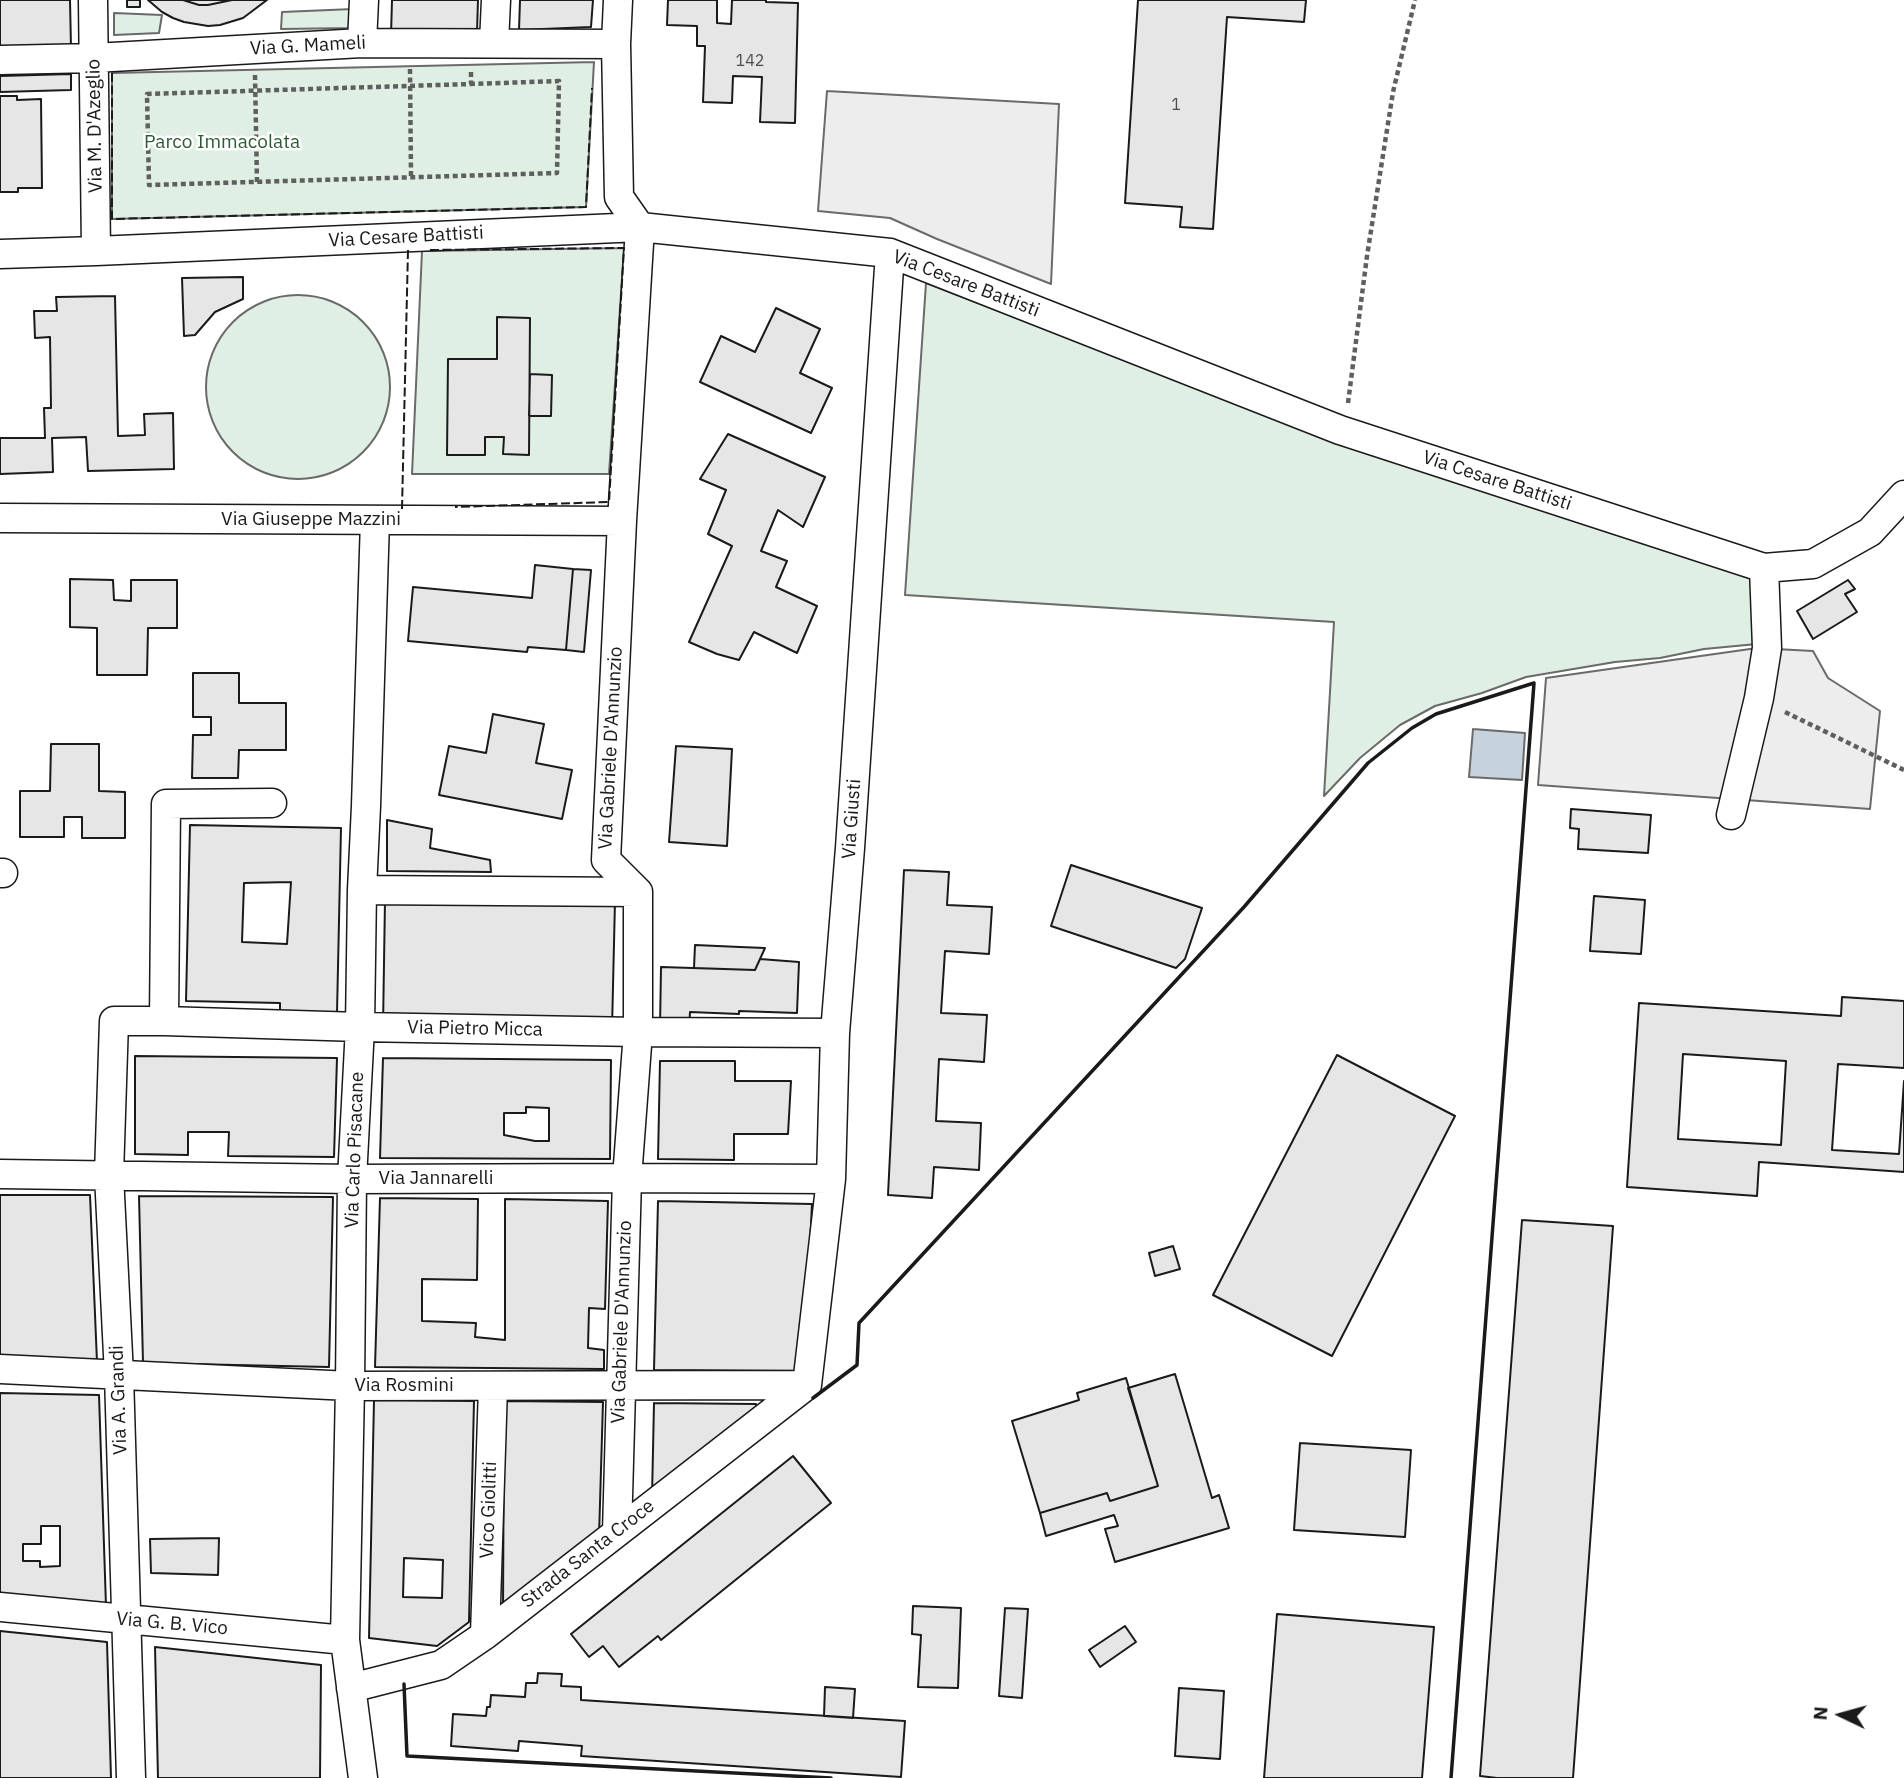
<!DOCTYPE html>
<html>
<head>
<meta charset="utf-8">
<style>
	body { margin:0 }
	#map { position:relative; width:1904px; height:1778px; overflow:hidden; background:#fff; font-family:"IBM Plex Sans",sans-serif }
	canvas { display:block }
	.north { position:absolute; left:1806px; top:1680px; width:70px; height:70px; -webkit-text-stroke:5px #fff; paint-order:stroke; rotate:275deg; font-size:19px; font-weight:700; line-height:28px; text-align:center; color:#1a1a1a }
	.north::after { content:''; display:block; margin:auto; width:24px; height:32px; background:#1a1a1a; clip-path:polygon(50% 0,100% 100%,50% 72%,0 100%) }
</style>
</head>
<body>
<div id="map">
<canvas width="1904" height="1778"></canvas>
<div class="north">N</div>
</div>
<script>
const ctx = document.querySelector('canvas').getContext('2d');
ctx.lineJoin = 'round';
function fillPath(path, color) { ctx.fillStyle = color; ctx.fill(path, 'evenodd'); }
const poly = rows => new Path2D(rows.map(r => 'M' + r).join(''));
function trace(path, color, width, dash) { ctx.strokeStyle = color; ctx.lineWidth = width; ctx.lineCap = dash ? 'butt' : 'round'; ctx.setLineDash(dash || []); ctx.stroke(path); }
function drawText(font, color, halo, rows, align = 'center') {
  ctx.font = font + ' "IBM Plex Sans",sans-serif'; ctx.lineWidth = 5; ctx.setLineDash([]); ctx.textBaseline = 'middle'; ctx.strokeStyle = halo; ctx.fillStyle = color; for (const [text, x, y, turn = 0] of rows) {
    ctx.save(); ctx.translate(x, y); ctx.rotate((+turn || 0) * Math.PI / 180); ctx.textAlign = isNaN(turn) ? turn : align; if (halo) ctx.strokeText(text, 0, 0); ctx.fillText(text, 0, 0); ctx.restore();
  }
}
const green = poly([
	[353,9,353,28,281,29,282,12,353,9],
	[114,13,162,15,159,33,114,35,114,13],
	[594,62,586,207,112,219,112,73,594,62],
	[624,248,609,474,412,474,422,251,624,248],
	[926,283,1339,442,1753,574,1757,644,1704,649,1660,658,1615,662,1526,677,1482,693,1435,706,1400,725,1360,758,1324,796,1334,622,905,595,926,283],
	'206 387a92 92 0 1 1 184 0a92 92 0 1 1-184 0Z'
]);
fillPath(green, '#e0efe3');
trace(green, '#6a6a6a', 2);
const parking = poly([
	[827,91,1059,104,1051,284,937,239,890,218,818,211,827,91],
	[1757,648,1813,651,1828,678,1880,711,1870,809,1538,785,1546,678,1757,648]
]);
fillPath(parking, '#ededed');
trace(parking, '#6a6a6a', 2);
const water = poly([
	[1473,729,1525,733,1522,780,1469,777,1473,729]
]);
fillPath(water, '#c6d2dc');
trace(water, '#6a6a6a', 2);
const building = poly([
	[0,0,70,0,71,48,0,50,0,0],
	[127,0,140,0,140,7,127,7,127,0],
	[148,0,183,0,199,5,208,5,232,0,267,0,243,18,220,25,208,26,184,22,173,18,162,12,148,0],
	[183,0,232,0,208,5,199,5,183,0],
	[392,0,478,0,477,32,391,35,392,0],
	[520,0,593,0,591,27,519,30,520,0],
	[668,0,717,0,717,23,731,24,732,0,766,0,766,2,798,3,795,123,760,122,762,77,733,76,732,103,703,102,705,46,697,46,697,26,667,25,668,0],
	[1138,0,1306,0,1304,22,1227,17,1213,229,1180,227,1182,207,1125,203,1138,0],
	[71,74,71,90,0,92,0,76,71,74],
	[0,96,17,96,17,100,41,99,42,188,18,188,18,192,0,192,0,96],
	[243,277,243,299,215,312,195,335,184,336,182,278,243,277],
	[115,296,118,436,145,435,144,414,173,413,174,469,88,471,86,437,52,438,53,472,0,474,0,438,45,438,44,408,51,408,50,337,35,338,34,311,57,311,56,297,115,296],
	[776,308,820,329,800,373,832,388,811,433,700,382,721,336,755,352,776,308],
	[497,317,530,318,529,455,503,454,504,437,485,437,485,455,447,455,448,359,497,359,497,317],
	[530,374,552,375,551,416,529,416,530,374],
	[728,434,825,477,803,527,778,510,761,551,787,561,776,587,817,606,797,653,754,632,739,660,717,654,689,642,732,546,708,534,726,490,700,479,728,434],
	[535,565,573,569,566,650,528,647,527,652,408,641,413,587,532,598,535,565],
	[573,569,591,570,584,652,566,650,573,569],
	[70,579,113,580,114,600,131,601,131,580,177,580,177,628,148,628,147,675,97,675,97,628,70,627,70,579],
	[1848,580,1855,589,1845,594,1857,612,1813,639,1797,611,1848,580],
	[193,673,239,673,239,703,286,703,286,750,239,750,238,778,192,778,193,735,211,735,211,717,193,717,193,673],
	[493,714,544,724,536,763,572,770,562,819,439,795,449,746,486,753,493,714],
	[51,744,99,744,99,791,125,792,125,838,82,838,82,817,64,817,64,837,20,837,20,791,50,791,51,744],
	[676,746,732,749,727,846,669,842,676,746],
	[1571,809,1651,815,1648,853,1578,849,1579,829,1570,828,1571,809],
	[387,820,432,829,430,848,490,860,491,872,387,871,387,820],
	[190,825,341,828,337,1013,280,1011,280,1003,186,1001,190,825],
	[291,882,287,944,242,942,244,883,291,882],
	[1071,865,1202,908,1185,959,1176,968,1051,926,1071,865],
	[904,870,949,872,947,905,992,907,989,954,945,951,941,1013,987,1015,984,1062,939,1059,936,1121,981,1123,979,1170,934,1167,932,1198,888,1195,904,870],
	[1594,896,1645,900,1641,954,1590,951,1594,896],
	[385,900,615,901,612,1029,383,1026,385,900],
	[695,945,740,947,765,948,755,970,694,968,695,945],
	[760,959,799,962,797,1013,739,1011,739,1014,690,1012,689,1029,660,1028,661,967,755,970,760,959],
	[1842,997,1904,1001,1904,1068,1838,1064,1832,1150,1899,1154,1904,1081,1904,1172,1759,1162,1757,1196,1627,1187,1639,1003,1841,1016,1842,997],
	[1683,1054,1786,1061,1781,1145,1678,1139,1683,1054],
	[1337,1055,1455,1116,1332,1356,1213,1295,1337,1055],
	[135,1056,337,1058,334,1157,228,1156,229,1132,188,1132,188,1155,135,1154,135,1056],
	[383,1058,611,1060,610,1159,380,1158,383,1058],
	[526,1107,549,1108,549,1141,535,1141,504,1135,504,1113,526,1113,526,1107],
	[660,1061,735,1061,735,1081,791,1081,788,1134,734,1134,734,1160,658,1159,660,1061],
	[0,1195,90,1195,97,1362,0,1360,0,1195],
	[139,1196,333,1197,329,1367,143,1363,139,1196],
	[380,1198,478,1199,477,1280,422,1279,422,1321,476,1323,475,1337,505,1340,505,1199,608,1201,605,1309,589,1308,588,1348,604,1350,604,1369,375,1367,380,1198],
	[658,1201,812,1204,804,1371,654,1370,658,1201],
	[1522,1220,1613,1226,1573,1778,1497,1778,1480,1776,1522,1220],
	[1173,1246,1180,1269,1155,1276,1149,1253,1173,1246],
	[1175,1374,1212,1498,1219,1495,1229,1528,1115,1562,1105,1529,1118,1526,1114,1515,1046,1536,1040,1513,1107,1493,1110,1501,1158,1486,1128,1388,1175,1374],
	[1126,1378,1158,1486,1110,1501,1107,1493,1040,1513,1012,1421,1079,1400,1077,1393,1126,1378],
	[0,1393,99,1395,106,1606,0,1594,0,1393],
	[41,1526,60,1526,60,1566,40,1567,40,1561,23,1561,23,1544,41,1544,41,1526],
	[374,1400,474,1401,469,1622,437,1646,369,1638,374,1400],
	[404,1558,443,1560,442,1598,403,1597,404,1558],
	[504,1401,603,1402,599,1537,503,1611,504,1401],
	[654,1403,756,1404,759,1415,652,1497,654,1403],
	[1300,1443,1411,1450,1405,1537,1294,1530,1300,1443],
	[793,1456,831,1503,661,1640,658,1636,619,1667,603,1646,589,1657,571,1634,793,1456],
	[219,1538,218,1575,151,1573,150,1539,219,1538],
	[913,1606,961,1608,958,1688,918,1687,921,1635,912,1634,913,1606],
	[1005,1608,1028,1609,1022,1698,999,1696,1005,1608],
	[1277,1614,1434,1627,1422,1778,1264,1778,1277,1614],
	[1125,1626,1136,1642,1100,1667,1089,1650,1125,1626],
	[0,1631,107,1642,111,1778,0,1778,0,1631],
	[155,1647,321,1665,320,1778,158,1778,155,1647],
	[538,1673,562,1674,561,1686,581,1687,581,1700,905,1721,901,1777,581,1756,582,1746,519,1741,518,1751,451,1746,453,1714,486,1716,487,1707,490,1707,491,1695,525,1697,526,1683,537,1683,538,1673],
	[825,1687,855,1689,853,1718,824,1716,825,1687],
	[1179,1688,1224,1691,1220,1759,1175,1756,1179,1688]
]);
fillPath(building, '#e6e6e6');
trace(building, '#1a1a1a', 2);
const street = poly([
	[93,0,96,251],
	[362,43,364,0],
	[494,43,496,0],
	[0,60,94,58,362,43,616,44],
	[0,254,96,251,640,227,890,253,1340,430,1764,568,1813,564,1870,532,1904,495],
	[0,518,622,521],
	[1731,815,1759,698,1767,648,1764,568],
	[0,873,3,873],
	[362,890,638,892],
	[164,1021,166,804,272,803],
	[0,1174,352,1179,627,1178,831,1179],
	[0,1369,350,1386,807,1385],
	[807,1385,831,1179,835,1033,850,848,890,253],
	[617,1532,627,1178,638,1032,638,892,606,860,622,521,640,227,619,197,616,44,618,0],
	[0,1607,345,1640],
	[485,1635,493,1386],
	[351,1688,441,1665,485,1635,807,1385],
	[131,1778,119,1375,109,1175,114,1021,164,1021,360,1027,638,1032,835,1033],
	[363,1778,345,1640,350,1386,352,1179,360,1027,362,890,366,806,375,520]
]);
trace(street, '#1a1a1a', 31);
trace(poly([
	[410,69,411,177],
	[471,72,471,84,147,94,149,185,557,173,559,81,471,84],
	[255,75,257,183],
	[1348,403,1367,256,1393,92,1415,0],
	[1785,712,1904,770]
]), '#5f5f5f', 4.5, [5, 3.5]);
trace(street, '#fff', 28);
trace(poly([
	[112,73,112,219,586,207,592,88],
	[430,250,624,248,609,502,455,507],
	[402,509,408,250]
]), '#1a1a1a', 2, [9, 3.5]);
trace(poly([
	[813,1398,857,1365,859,1323,1244,907,1368,763,1412,728,1436,714,1534,683,1451,1778],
	[404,1684,407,1756,831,1778]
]), '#1a1a1a', 3.5);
drawText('16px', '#4d4d4d', null, [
	["142",750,61],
	["1",1176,105]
]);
drawText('19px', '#1a1a1a', '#fff', [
	["Via G. Mameli",308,46,-3],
	["Via M. D'Azeglio",95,126,-91],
	["Via Cesare Battisti",406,237,-3],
	["Via Cesare Battisti",966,284,21],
	["Via Cesare Battisti",1497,481,18],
	["Via Giuseppe Mazzini",311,520],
	["Via Gabriele D'Annunzio",611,748,-87],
	["Via Giusti",852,819,-86],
	["Via Pietro Micca",475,1029,1],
	["Via Carlo Pisacane",355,1150,-88],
	["Via Jannarelli",436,1179],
	["Via Gabriele D'Annunzio",622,1322,-88],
	["Via Rosmini",404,1386],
	["Via A. Grandi",119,1400,-92],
	["Vico Giolitti",489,1510,-88],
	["Strada Santa Croce",588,1554,-38],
	["Via G. B. Vico",172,1624,5]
]);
drawText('19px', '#2b5a34', '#fff', [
	["Parco Immacolata",222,143]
]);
</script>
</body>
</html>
